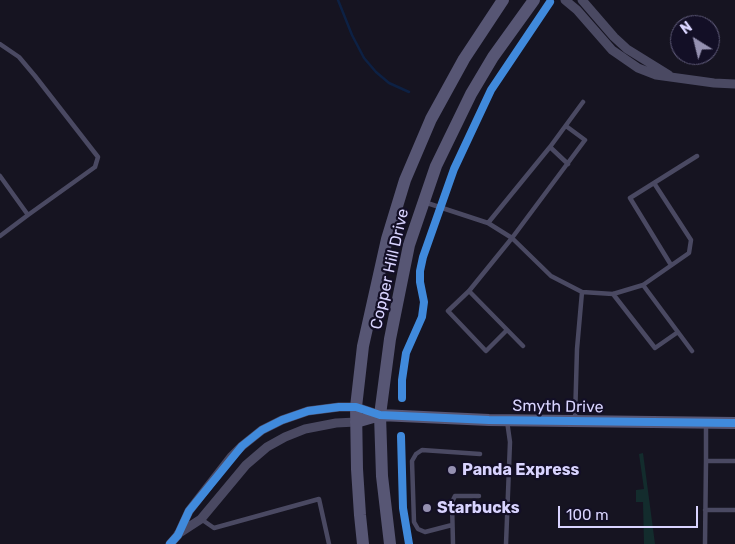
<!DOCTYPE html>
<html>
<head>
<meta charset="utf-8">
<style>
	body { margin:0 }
	#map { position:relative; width:735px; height:544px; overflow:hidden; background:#161421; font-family:Rubik,sans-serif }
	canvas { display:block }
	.north { position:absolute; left:670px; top:15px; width:50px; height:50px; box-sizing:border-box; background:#130f26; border:1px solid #625e7d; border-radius:50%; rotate:324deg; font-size:14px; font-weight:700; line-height:20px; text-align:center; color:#d9d4ff }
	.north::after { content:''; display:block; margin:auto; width:18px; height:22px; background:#9591b1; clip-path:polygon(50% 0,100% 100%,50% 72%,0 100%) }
	.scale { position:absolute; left:558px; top:506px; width:140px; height:22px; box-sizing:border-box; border:2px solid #d9d4ff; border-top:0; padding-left:6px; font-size:15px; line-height:18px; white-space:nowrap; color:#d9d4ff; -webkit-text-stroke:4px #130f26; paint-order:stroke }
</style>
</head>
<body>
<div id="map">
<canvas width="735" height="544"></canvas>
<div class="north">N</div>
<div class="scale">100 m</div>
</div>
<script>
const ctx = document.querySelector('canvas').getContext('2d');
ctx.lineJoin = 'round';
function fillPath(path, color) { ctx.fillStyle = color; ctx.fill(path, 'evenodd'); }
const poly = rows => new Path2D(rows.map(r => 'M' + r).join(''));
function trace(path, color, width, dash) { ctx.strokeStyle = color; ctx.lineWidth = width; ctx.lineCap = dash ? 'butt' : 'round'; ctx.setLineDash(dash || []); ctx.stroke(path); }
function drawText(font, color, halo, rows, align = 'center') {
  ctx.font = font + ' Rubik,sans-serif'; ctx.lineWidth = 4.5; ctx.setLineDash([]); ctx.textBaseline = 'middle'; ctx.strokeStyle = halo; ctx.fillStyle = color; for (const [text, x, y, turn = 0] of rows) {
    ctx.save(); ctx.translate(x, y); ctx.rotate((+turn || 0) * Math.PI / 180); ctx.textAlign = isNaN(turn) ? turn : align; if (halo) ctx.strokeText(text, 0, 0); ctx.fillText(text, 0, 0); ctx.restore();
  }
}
fillPath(poly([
	[643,453,655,544,644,544,643,502,636,502,636,490,644,489,639,454]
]), '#132c2d');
trace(poly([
	[338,0,352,35,364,58,376,72,389,83,409,92]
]), '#0d2144', 2.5);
trace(poly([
	[0,44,19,57,35,76,98,157,95,167,28,215],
	[550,147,568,164],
	[0,176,28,215,0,236],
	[424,202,488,223,512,238,551,276,582,292,613,294,643,285,689,253,691,240,654,183],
	[488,223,550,147,583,102],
	[671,265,630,198,697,156],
	[643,285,692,351],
	[469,291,523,346],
	[613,294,655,348,678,332],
	[506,331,486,351,448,311,469,291,512,238,585,140,566,126],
	[575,420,577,349,582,292],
	[706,424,706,461,735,461],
	[705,510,735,510],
	[201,519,214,528,319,499,329,544],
	[452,525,425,532,418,529,414,522,412,461,416,454,422,450,480,454],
	[453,544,452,502,455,496,479,496],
	[506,544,510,442,507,421],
	[705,544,706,461]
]), '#4a4962', 4.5);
trace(poly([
	[565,0,577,10,612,50,638,68,656,75,714,83,735,84],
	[582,0,614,37,627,49,669,75],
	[178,534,201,519,246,465,267,447,285,437,305,429,336,423,356,422],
	[170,544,178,535,189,511,231,457,242,446,262,430,282,420,308,411,339,407,356,407,380,415]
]), '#4a4962', 9);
trace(poly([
	[356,422,380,415,489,420,735,423],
	[363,544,360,515,357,469,356,407,363,346,387,239,405,180,431,119,464,59,503,0],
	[390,544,382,476,380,415,390,339,409,245,436,166,471,94,493,57,534,0]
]), '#575674', 12);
trace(poly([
	[402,398,402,380,406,353,422,317,424,302,420,282,420,271,423,257,454,169,491,90,550,2],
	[401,436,403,508,409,544],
	[170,544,178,535,189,511,242,446,262,430,282,420,308,411,339,407,356,407,380,415,489,420,735,423]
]), '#408adc', 8);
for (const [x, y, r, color] of [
	[452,470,5,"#9591b1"],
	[427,508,5,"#9591b1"]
]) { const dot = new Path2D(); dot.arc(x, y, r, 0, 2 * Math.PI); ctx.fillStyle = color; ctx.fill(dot); trace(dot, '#130f26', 2); }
drawText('16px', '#d9d4ff', '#130f26', [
	["Copper Hill Drive",390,269,-77],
	["Smyth Drive",558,407,1]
]);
drawText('bold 16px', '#d9d4ff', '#130f26', [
	["Panda Express",462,470],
	["Starbucks",437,508]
], 'left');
</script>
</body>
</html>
